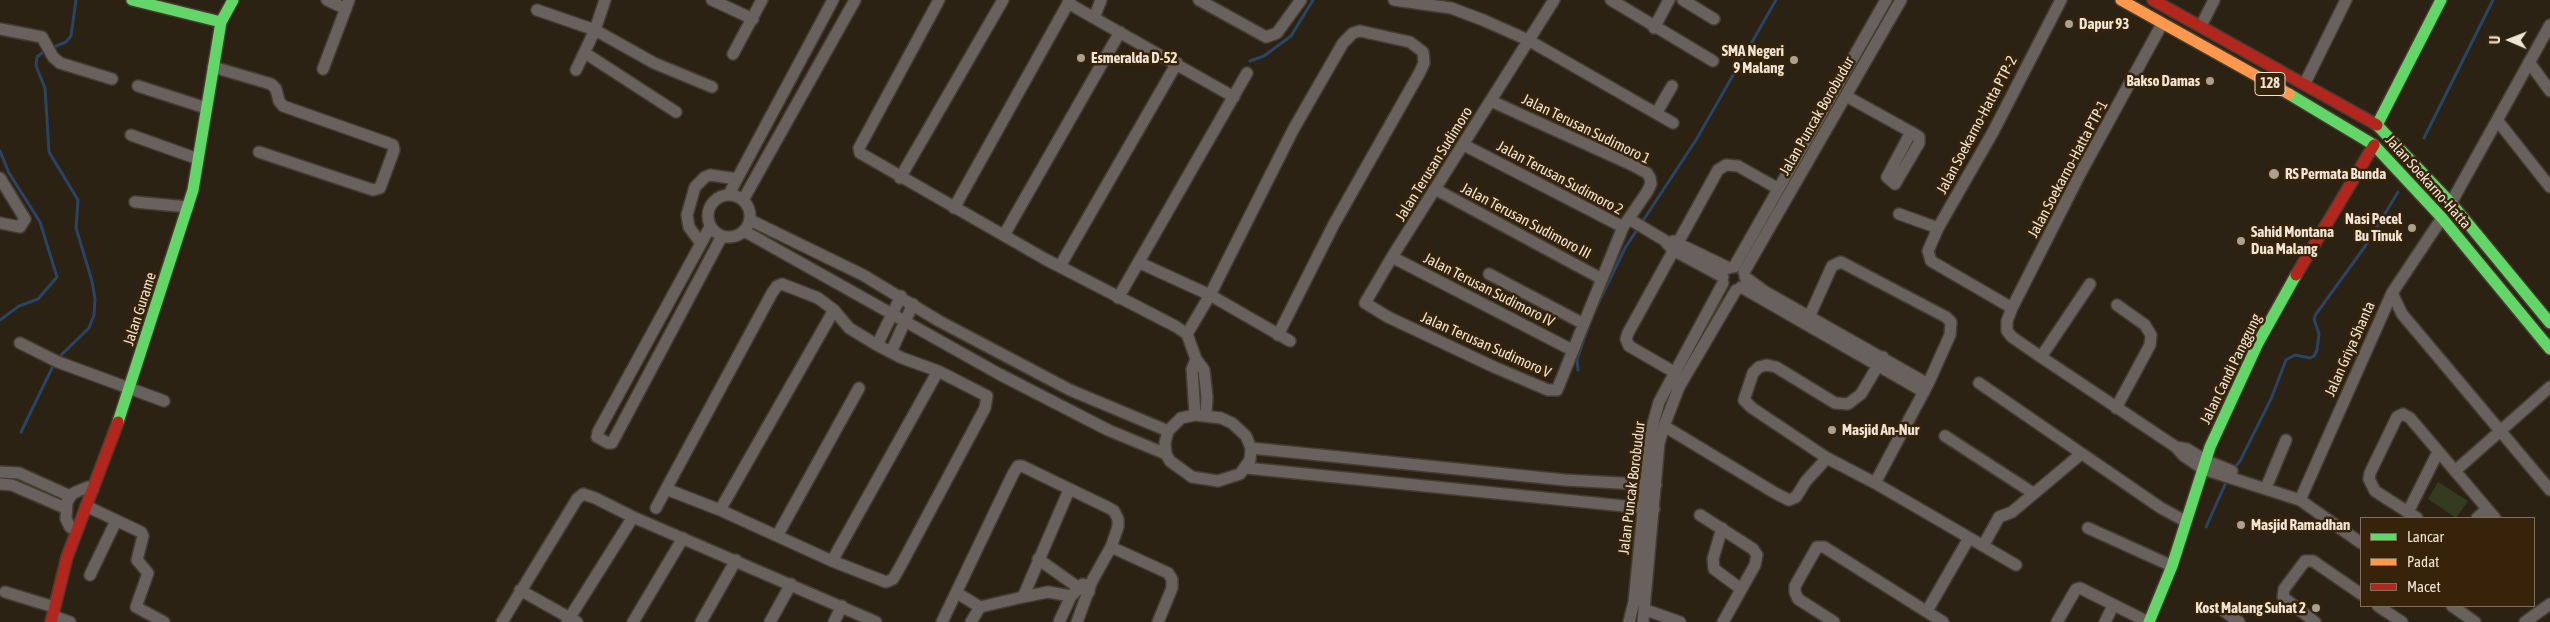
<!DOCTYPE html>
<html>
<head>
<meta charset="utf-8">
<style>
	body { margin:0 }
	#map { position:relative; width:2550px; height:622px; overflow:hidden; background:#2c2214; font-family:"Asap Condensed",sans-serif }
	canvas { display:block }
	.legend { position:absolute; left:2360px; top:517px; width:175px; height:90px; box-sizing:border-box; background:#362309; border:1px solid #80705b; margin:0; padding:6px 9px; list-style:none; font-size:15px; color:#f0e4d5 }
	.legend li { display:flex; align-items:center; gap:10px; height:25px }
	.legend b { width:25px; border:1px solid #80705b }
	.north { position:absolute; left:2485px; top:15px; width:50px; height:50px; -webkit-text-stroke:4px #362309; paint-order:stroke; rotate:271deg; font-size:14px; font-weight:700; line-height:20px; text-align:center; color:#f0e4d5 }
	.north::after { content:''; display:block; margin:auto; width:18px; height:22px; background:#f0e4d5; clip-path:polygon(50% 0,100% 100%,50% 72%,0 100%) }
</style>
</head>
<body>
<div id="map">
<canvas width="2550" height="622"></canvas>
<ul class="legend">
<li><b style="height:6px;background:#63d668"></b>Lancar</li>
<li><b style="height:6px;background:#ff974d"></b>Padat</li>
<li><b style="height:6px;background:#b3261e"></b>Macet</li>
</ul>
<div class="north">U</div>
</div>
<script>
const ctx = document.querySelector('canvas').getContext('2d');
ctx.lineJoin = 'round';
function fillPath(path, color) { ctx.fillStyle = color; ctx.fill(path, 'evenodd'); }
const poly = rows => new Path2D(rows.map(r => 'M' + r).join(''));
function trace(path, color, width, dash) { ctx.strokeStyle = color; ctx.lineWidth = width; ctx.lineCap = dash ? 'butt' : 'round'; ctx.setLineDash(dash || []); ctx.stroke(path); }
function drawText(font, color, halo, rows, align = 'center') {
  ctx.font = font + ' "Asap Condensed",sans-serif'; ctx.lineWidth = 5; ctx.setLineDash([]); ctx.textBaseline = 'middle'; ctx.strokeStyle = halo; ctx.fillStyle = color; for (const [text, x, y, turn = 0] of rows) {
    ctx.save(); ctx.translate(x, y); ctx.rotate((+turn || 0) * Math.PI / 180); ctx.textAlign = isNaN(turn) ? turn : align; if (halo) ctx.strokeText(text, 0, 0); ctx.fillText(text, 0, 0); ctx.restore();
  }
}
fillPath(poly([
	[2438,482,2468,501,2456,518,2428,499]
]), '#343b21');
trace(poly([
	[56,46,66,42,71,36,76,0],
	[43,52,37,57,36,66,45,88,49,152,78,200,76,228,92,281,95,299,94,315,89,328,57,359],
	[1250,61,1264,56,1291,36,1313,0],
	[2424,138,2493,0],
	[0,151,9,173,40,222,57,277,38,299,19,306,0,320],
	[1596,308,1625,248,1696,140,1776,0],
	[1578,370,1577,359,1588,328],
	[21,432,54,364],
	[2233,470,2240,461,2271,399,2286,360,2295,355,2310,358,2314,356,2317,350,2319,334,2314,319,2316,314,2366,245,2398,192],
	[2206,527,2227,480]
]), '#284466', 3);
const street = poly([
	[327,0,346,9],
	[712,0,753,19],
	[939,0,859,148,860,153,1045,259,1175,326,1187,334,1196,359,1204,370,1207,397,1206,415],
	[1101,0,1094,18,1234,97],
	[1199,0,1266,37,1277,33,1301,0],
	[1394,0,1451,8,1483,20,1528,40,1673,123],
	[1611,0,1713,61],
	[1683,0,1714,19],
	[1068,3,1094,18],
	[537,10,595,30,654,63,712,87],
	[2162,24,2080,174,2012,308,2007,321,2007,331,2012,337,2041,357,2176,447,2184,456,2203,469,2300,500,2361,543],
	[2201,26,2214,0],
	[1654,28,1669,0],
	[0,29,42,37,53,57,60,63,112,79],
	[585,53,676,112],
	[733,54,762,0],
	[2529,62,2550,91],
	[213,67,271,84,276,89,279,101,283,106,388,143,393,145,394,150,380,188,373,190,259,152],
	[323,69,349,0],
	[576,70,595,30,605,0],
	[2305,83,2346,0],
	[138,86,206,108],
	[1846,96,1911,132,1919,137,1919,143,1895,184,1887,177,1911,132],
	[1491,101,1630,164,1647,173,1650,178,1651,184,1647,192,1623,227,1557,390,1548,390,1494,367,1388,317,1365,303,1392,257,1554,0],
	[1657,112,1672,86],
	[2497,120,2550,187],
	[131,135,198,159],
	[1464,145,1623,227],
	[0,178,25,219,20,227,0,223],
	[900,178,1003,0],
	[1435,189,1602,279],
	[729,194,833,0],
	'708 216a21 21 0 1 1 42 0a21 21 0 1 1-42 0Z',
	[743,200,855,0],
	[135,202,188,207],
	[2451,203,2550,25],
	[954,208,1070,0],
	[1899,214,1938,228],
	[1629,219,1664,240,1673,250,1723,277],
	[750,220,863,275,939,321,1070,390,1168,431],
	[710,227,598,432,597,437,608,443,612,443,722,236],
	[744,231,999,374,1108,430,1166,454,1170,461,1192,477,1218,481,1240,474,1250,460,1251,448,1246,436,1232,423,1221,418,1195,415,1181,418,1168,431,1165,443,1166,454],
	[1004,235,1120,32],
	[1673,241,1729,268],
	[700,242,689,227,687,215,695,187,705,177,710,175,737,179],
	[1392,257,1572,350],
	[1140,263,1210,295,1290,341],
	[1060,266,1177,63],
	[1734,267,1886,0],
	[1744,272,1901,0],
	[1489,274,1582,323],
	[1745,277,1764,291,1928,384],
	[1741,287,1924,392],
	[2392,293,2402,314,2550,490],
	[1118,298,1247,73],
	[2012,308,1931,261,1928,251,1938,228,1993,132,2061,0],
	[1810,315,1832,266,1841,262,1946,317,1951,322,1950,335,1928,384,1875,483],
	[1187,334,1210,295,1293,130,1343,43,1353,33,1360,31,1410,42,1423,52,1424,63,1420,72,1334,224,1278,335],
	[20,343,58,362,164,401],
	[877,345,901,296],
	[891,352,913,304],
	[1883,357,1861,394,1848,404,1835,403,1776,367,1767,365,1759,367,1753,373,1744,400,1752,408,1827,458,1875,483,2016,565],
	[2041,357,2090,284],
	[1674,372,1629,346,1626,339,1628,333,1718,170,1726,165,1738,166,1777,188],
	[1979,383,2161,508,2185,521],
	[2116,408,2150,345,2151,335,2145,325,2117,305],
	[1195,415,1192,369,1196,359],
	[1664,426,1775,493,1789,500,1796,497,1806,481,1827,458],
	[1945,436,2033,493],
	[2176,447,2187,449,2205,460,2232,471],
	[1251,448,1565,480,1656,485],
	[1246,468,1654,509],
	[2455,471,2550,387],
	[0,472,19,473,70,496],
	[2268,483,2286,440],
	[0,484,12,485,65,508],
	[2300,500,2392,293,2442,218],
	[86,506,141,532,143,536,137,560,148,573,136,607,164,622],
	[656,508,666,489,720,510,832,561,886,582,893,579,900,567,985,408,987,396,938,371,902,358,877,345,849,328,834,310,818,298,782,284,777,286,772,293,666,489],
	[720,510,834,310],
	[2408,512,2438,452],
	[1700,515,1753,549,1757,555,1755,565,1723,622],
	[2417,518,2375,491,2369,479,2370,473,2397,417,2403,414,2410,418,2495,518],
	[2477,518,2487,509],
	[1722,528,1713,559,1714,569,1741,589],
	[2088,528,2172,566],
	[76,530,70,527,66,519,67,502,72,494,78,491,88,487,93,489],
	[777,536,859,388],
	[1983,546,1999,517,2012,512,2081,454],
	[1111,547,1168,573,1172,579,1172,588,1158,622],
	[1038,559,1079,588,1089,592],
	[832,561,938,371],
	[90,575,116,521],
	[520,590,577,622],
	[5,592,54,607],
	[957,593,980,607,1023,597,1069,490],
	[1023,597,1048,592,1071,596],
	[2378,606,2402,622],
	[2452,606,2475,622],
	[1646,610,1680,622],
	[1927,611,1969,538],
	[2224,611,2239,622],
	[53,616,70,622],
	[502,622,577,499,583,494,595,498,633,517,876,622],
	[567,622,633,517],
	[633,622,683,538],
	[701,622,736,560],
	[770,622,791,584],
	[834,622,842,606],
	[942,622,1013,474,1018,466,1022,466,1109,508,1114,511,1118,519,1118,527,1111,547,1092,581,1077,622],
	[971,622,980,607],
	[1059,622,1071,596,1083,584],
	[1629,622,1634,602,1651,431,1659,402,1723,283],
	[1643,622,1659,443,1664,426,1679,387,1736,290],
	[1834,622,1798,599,1795,592,1795,586,1817,547,1824,547,1943,622],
	[2057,622,2076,589,2080,588,2148,622],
	[2105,622,2113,606],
	[2315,622,2283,597,2284,589,2305,561,2313,561,2361,594],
	[2525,622,2550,604]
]);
const fast = poly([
	[132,0,221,22],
	[2289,94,2374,145,2442,218,2550,349],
	[2377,125,2441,0],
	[2377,125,2451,203,2550,323],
	[118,422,193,190,221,22,233,0],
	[2149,622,2172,566,2210,447,2258,343,2296,275]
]);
const slow = poly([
	[2121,0,2289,94]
]);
const jam = poly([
	[2153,0,2377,125],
	[2296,275,2374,145],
	[51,622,67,557,118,422]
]);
trace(street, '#453c31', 14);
trace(fast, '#453c31', 14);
trace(slow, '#453c31', 14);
trace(jam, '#453c31', 14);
trace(street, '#68615e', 11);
trace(fast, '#63d668', 11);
trace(slow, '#ff974d', 11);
trace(jam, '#b3261e', 11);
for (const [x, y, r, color] of [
	[2069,24,5,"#aba091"],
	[1081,58,5,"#aba091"],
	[1794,60,5,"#aba091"],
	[2210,81,5,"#aba091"],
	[2274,174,6,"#aba091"],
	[2412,228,5,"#aba091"],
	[2241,241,5,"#aba091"],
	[1832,430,5,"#aba091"],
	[2241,525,5,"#aba091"],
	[2316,608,5,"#aba091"]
]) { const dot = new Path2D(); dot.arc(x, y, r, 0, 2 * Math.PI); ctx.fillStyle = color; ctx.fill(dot); trace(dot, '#362309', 2); }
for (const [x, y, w] of [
	[2270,84,30]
]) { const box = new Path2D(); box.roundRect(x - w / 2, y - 11.5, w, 23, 4); ctx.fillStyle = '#362309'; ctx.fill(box); trace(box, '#f0e4d5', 1); }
drawText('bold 14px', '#f0e4d5', null, [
	["128",2270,84]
]);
drawText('bold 15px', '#f0e4d5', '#362309', [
	["Dapur 93",2079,24],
	["SMA Negeri",1784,51,"right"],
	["9 Malang",1784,68,"right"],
	["Esmeralda D-52",1091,58],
	["Bakso Damas",2200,81,"right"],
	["RS Permata Bunda",2285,174],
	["Nasi Pecel",2402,219,"right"],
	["Bu Tinuk",2402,236,"right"],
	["Sahid Montana",2251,232],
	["Dua Malang",2251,249],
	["Masjid An-Nur",1842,430],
	["Masjid Ramadhan",2251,525],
	["Kost Malang Suhat 2",2306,608,"right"]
], 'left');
drawText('15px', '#f0e4d5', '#362309', [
	["Jalan Puncak Borobudur",1817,116,-60],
	["Jalan Soekarno-Hatta PTP-2",1977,125,-62],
	["Jalan Terusan Sudimoro 1",1586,129,26],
	["Jalan Terusan Sudimoro",1434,164,-58],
	["Jalan Soekarno-Hatta PTP-1",2068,169,-62],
	["Jalan Terusan Sudimoro 2",1560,178,28],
	["Jalan Soekarno-Hatta",2428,182,48],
	["Jalan Terusan Sudimoro III",1526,221,28],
	["Jalan Terusan Sudimoro IV",1489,290,27],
	["Jalan Gurame",140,309,-72],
	["Jalan Terusan Sudimoro V",1486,345,24],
	["Jalan Griya Shanta",2350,349,-66],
	["Jalan Candi Panggung",2231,369,-64],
	["Jalan Puncak Borobudur",1632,488,-83]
]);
</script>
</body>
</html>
